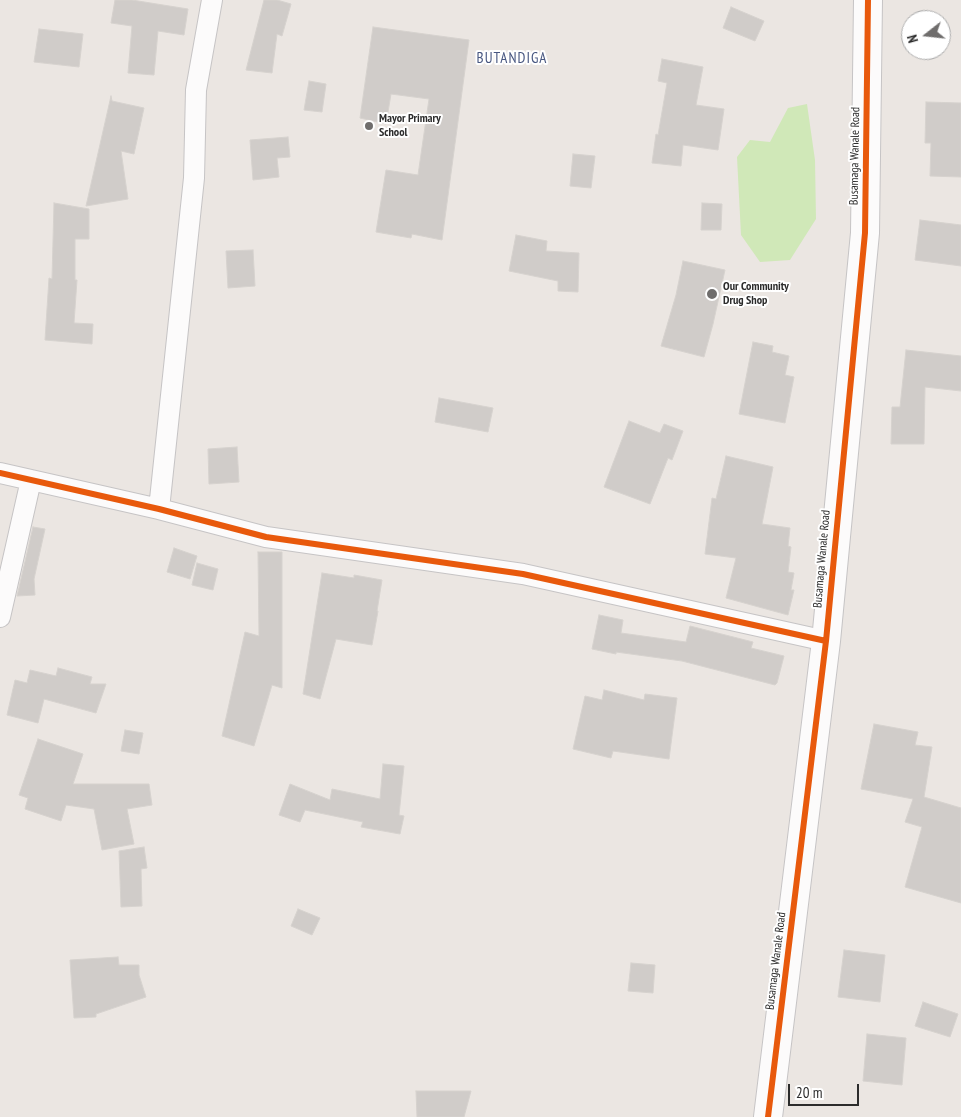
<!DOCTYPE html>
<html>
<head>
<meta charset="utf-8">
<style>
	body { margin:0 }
	#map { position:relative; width:961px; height:1117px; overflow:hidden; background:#ebe6e2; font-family:"PT Sans Narrow",sans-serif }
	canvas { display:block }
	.north { position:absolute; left:901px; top:10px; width:50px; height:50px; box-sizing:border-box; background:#fff; border:1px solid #ababab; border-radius:50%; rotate:254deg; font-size:14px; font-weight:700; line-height:20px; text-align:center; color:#2c2c2c }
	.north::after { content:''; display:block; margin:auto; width:18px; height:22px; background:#6f6d6c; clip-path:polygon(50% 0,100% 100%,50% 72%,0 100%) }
	.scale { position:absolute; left:788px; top:1084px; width:71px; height:22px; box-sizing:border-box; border:2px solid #2c2c2c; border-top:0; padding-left:6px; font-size:15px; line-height:18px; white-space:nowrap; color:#2c2c2c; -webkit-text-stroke:4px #fff; paint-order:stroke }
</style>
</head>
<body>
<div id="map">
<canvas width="961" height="1117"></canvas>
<div class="north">N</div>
<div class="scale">20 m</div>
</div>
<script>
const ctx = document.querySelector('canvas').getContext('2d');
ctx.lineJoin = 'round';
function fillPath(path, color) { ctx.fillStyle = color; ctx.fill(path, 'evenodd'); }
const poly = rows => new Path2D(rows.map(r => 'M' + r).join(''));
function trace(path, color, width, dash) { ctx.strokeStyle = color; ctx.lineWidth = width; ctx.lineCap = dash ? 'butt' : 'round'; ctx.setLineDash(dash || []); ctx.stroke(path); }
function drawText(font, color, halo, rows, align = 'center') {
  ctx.font = font + ' "PT Sans Narrow",sans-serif'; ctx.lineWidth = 4; ctx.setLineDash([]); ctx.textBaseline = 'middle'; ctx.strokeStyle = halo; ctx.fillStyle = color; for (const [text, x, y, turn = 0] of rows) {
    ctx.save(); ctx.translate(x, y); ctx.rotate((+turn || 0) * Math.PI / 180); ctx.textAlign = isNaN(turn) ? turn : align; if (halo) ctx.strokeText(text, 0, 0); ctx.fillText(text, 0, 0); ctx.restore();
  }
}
fillPath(poly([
	[807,104,815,160,816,219,790,260,760,262,741,235,737,157,750,140,770,142,788,108]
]), '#d0e8b8');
const building = poly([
	[115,0,132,0,188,9,184,35,158,31,154,75,128,73,132,26,111,23,115,0],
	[264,0,277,0,291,4,282,36,277,34,272,73,246,70,264,0],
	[731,7,764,21,755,41,723,28,731,7],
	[373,27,469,40,442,240,412,234,411,238,376,232,386,170,418,175,429,99,391,94,386,124,360,118,373,27],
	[39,29,83,34,79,67,34,62,39,29],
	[662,59,703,67,696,105,724,109,718,150,683,145,681,166,652,163,656,134,658,135,667,83,658,81,662,59],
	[309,81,326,84,322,112,304,110,309,81],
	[111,96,112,101,144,108,134,154,121,151,128,199,86,206,111,96],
	[926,102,961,103,961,177,930,176,931,143,925,143,926,102],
	[288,137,290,157,277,158,279,177,253,180,250,140,288,137],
	[573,154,595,156,591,188,570,186,573,154],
	[54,203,89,209,89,239,75,239,75,280,77,280,74,323,93,324,92,344,45,340,49,278,52,279,54,203],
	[702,203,722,204,721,230,701,230,702,203],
	[920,220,961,225,961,266,915,260,920,220],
	[516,235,547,241,546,251,579,253,578,292,558,291,558,281,509,271,516,235],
	[253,250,255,286,228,288,226,251,253,250],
	[683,261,725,270,713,324,704,357,661,346,676,295,683,261],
	[753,342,773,346,772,352,789,356,785,375,794,377,785,423,739,414,753,342],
	[906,350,961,356,961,391,925,387,924,444,891,444,892,407,900,407,906,350],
	[439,398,493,408,488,432,435,422,439,398],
	[629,421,660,433,664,424,683,431,672,460,668,458,650,504,604,487,629,421],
	[237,447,239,482,209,484,208,449,237,447],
	[726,456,773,467,762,524,790,528,788,546,791,547,788,572,794,573,791,590,794,590,788,615,726,598,736,558,705,554,712,498,716,499,726,456],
	[33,527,45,529,34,579,35,595,17,596,33,527],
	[174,548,197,556,190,579,167,572,174,548],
	[258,552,282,552,282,688,272,685,254,746,222,736,245,632,259,636,258,552],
	[197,563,218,569,213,590,192,585,197,563],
	[322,573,354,578,354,575,382,580,377,611,378,611,372,645,336,639,320,699,303,694,322,573],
	[599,615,623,620,621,633,686,642,690,626,753,642,751,648,784,656,777,683,775,685,682,661,616,652,616,654,592,649,599,615],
	[58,668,92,677,90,684,106,684,96,713,44,699,38,723,7,715,15,680,27,683,30,670,56,676,58,668],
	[604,690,644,700,645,694,677,698,669,759,613,751,611,758,573,749,585,696,602,700,604,690],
	[874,724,918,732,915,745,932,747,924,797,961,808,961,903,905,887,922,827,905,822,913,799,861,789,874,724],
	[125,730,143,733,139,754,121,751,125,730],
	[38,739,83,754,73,784,149,784,152,805,127,809,134,844,102,850,94,809,66,805,61,821,25,809,28,798,19,795,38,739],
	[383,764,404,766,399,815,404,816,400,834,361,827,363,822,305,810,300,822,279,815,290,784,330,800,332,789,380,799,383,764],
	[144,847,147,868,141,869,142,906,121,907,119,851,144,847],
	[298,909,320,918,312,935,291,926,298,909],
	[844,950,885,955,880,1002,838,997,844,950],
	[118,957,119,965,139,965,139,975,146,997,96,1014,96,1017,74,1018,70,960,118,957],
	[631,963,655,965,653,993,628,991,631,963],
	[923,1002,958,1014,950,1037,915,1026,923,1002],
	[867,1034,906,1038,902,1085,863,1081,867,1034],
	[416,1091,471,1091,464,1117,417,1117,416,1091]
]);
fillPath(building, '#d0ccc9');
trace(building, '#d6d2ce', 1);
const street = poly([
	[0,473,159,509,266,537,523,574,826,641],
	[159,509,194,178,196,90,212,0],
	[0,617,31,480]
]);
const secondary = poly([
	[768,1117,826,641,865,233,868,0]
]);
trace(street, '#c6c4c5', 22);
trace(secondary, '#c6c4c5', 30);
trace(street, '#fcfbfb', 20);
trace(secondary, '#fcfbfb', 28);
trace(poly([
	[0,473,159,509,266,537,523,574,826,641],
	[768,1117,826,641,865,233,868,0]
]), '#e8590c', 6);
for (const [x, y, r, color] of [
	[369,126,5,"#6f6d6c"],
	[712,294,6,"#6f6d6c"]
]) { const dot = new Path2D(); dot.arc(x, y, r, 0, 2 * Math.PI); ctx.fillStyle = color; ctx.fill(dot); trace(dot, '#fff', 2); }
drawText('bold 12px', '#2c2c2c', '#fff', [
	["Mayor Primary",379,119],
	["School",379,133],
	["Our Community",723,287],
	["Drug Shop",723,301]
], 'left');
drawText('12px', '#2c2c2c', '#fff', [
	["Busamaga Wanale Road",855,156,-89],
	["Busamaga Wanale Road",822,559,-85],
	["Busamaga Wanale Road",776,961,-83]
]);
ctx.letterSpacing = '1px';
drawText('15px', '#485781', '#fff', [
	["BUTANDIGA",512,59]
]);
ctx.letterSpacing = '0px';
</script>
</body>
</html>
